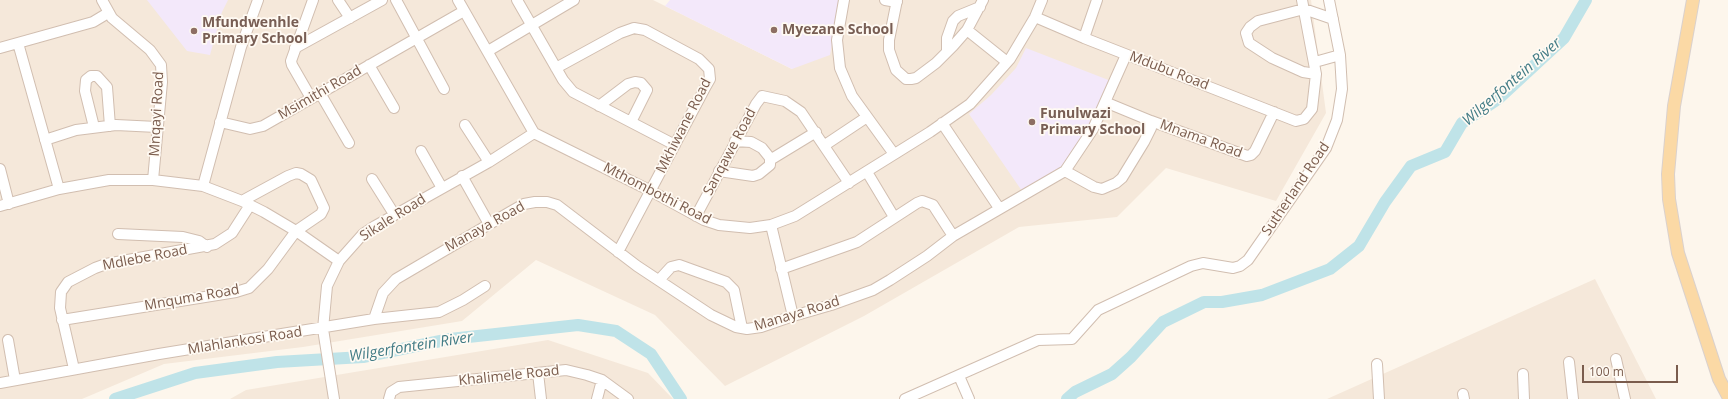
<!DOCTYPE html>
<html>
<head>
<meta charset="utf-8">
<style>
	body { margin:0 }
	#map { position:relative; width:1728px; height:399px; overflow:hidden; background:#fdf6ec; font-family:"Open Sans",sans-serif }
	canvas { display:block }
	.scale { position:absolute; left:1582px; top:365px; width:96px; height:18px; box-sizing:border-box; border:2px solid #7a5c4d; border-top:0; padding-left:5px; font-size:12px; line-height:14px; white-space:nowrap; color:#7a5c4d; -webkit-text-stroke:3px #fffaf3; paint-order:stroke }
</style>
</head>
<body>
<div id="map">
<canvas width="1728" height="399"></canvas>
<div class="scale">100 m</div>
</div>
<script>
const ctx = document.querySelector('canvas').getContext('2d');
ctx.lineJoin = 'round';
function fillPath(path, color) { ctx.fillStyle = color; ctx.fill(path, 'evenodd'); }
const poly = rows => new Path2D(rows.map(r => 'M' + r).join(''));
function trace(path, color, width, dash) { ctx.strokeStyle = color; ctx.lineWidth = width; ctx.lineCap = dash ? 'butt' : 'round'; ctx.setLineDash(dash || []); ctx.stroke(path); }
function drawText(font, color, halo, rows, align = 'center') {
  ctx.font = font + ' "Open Sans",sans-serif'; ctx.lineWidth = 3.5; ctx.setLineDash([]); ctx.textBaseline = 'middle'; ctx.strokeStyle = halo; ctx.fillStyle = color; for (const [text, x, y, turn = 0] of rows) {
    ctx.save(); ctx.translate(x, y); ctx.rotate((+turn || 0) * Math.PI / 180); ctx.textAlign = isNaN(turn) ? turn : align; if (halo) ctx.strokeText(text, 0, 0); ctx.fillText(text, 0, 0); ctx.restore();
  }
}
fillPath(poly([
	[0,0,653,0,792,69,840,0,1311,0,1326,113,1276,201,1166,168,1117,217,1019,227,864,316,725,386,655,315,536,260,462,321,303,347,164,364,82,399,0,399],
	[1595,279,1656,399,1327,399],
	[548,340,648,373,673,399,230,399,246,390]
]), '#f5e8da');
fillPath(poly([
	[147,0,228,0,222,12,210,55,187,51],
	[670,0,840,0,830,55,792,69,665,6],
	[1026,48,1111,81,1086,130,1067,164,1022,191,969,114,991,95,1016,68]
]), '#f3e8fa');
trace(poly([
	[115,399,195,373,277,362,363,357,450,339,578,325,616,331,651,354,681,399],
	[1067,399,1075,392,1112,374,1131,357,1163,322,1204,302,1222,302,1262,295,1330,269,1359,246,1385,202,1411,166,1445,152,1462,123,1498,99,1564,38,1586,0]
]), '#bfe3e8', 12);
const minor = poly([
	[102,0,112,18,150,50,161,65,162,82,153,180],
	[338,0,350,18],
	[396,0,444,89],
	[458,0,534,133,651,191,704,220,719,225,750,228,771,225,795,216,930,132,970,104,1010,59,1035,17,1042,0],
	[517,0,563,80,573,92,675,145],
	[844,0,837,40,840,68,852,96,894,154],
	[885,0,897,2],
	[897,0,889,40,889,50,896,70,906,79,911,79,916,78,936,63,953,46,967,30,983,0],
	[1035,17,1084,38,1296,121,1304,119,1312,109,1316,74,1302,0],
	[967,30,1007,62],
	[1084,38,1097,0],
	[18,43,59,189],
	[0,48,93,22,108,13],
	[295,48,382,0],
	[488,51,574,0],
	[947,52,947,38,953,21,958,16,980,7],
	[1315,62,1340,55],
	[369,65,394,108],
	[556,68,620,33,634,28,645,30,699,59,709,69,710,79,706,86,618,252],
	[1316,74,1303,72,1272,58,1249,43,1246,33,1250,27,1258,21,1304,9,1333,19],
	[320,93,349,143],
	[311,98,292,65,291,61,313,0],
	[1105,102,1151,121,1247,156,1251,155,1255,151,1274,112],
	[599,106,628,84,635,82,641,83,647,90,631,122],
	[220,122,250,129,263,126,464,11],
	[942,123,999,208],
	[465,125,489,162],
	[94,127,85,91,86,80,91,76,97,76,107,87,110,126],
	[45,140,76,130,116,125,157,127],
	[825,145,867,117],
	[421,151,442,188],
	[770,160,816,132],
	[0,169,9,204],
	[719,171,753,176,759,174,770,165,770,158,762,148,751,142,735,141],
	[1065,171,1094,187,1102,189,1116,183,1122,178,1144,142,1151,128,1151,121],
	[867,172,894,217],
	[462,176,489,224],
	[372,179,394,214],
	[203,186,241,47,258,0],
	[0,206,59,189,109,180,153,180,203,186,242,201,264,212,296,231,339,261],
	[696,216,756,104,762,96,785,101,801,112,849,183],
	[771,225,793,316],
	[118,234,183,237,199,241,207,247],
	[781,269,857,242,917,203,922,201,933,205,953,236],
	[659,280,671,267,679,265,726,282,734,290,742,328],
	[374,319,383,293,396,279,510,212,524,204,535,202,547,202,557,205,637,266,711,315,736,327,747,329,761,327,793,316,831,305,873,290,890,280,927,256,953,236,1065,171,1093,129,1126,55],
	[62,320,236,292,249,288,268,269,296,231,321,214,324,208,311,180,301,174,296,173,288,176,242,201],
	[8,340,15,380],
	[1616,359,1625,399],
	[1569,362,1573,399],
	[1377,364,1379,399],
	[74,369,60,308,61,292,68,282,95,268,106,264,215,244,232,233,250,205],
	[538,373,541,399],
	[1523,374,1524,399],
	[959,376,969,399],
	[0,383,159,354,374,319,439,312,463,300,485,286],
	[1463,394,1464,399],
	[334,399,323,329,327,286,339,261,363,234,375,226,489,162,534,133],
	[389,399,391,392,399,387,566,370,587,375,602,380,628,399],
	[597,399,602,380],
	[905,399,1038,340,1072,339,1098,310,1191,266,1203,263,1233,268,1240,266,1248,260,1326,148,1337,120,1342,89,1340,55,1329,0]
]);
const major = poly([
	[1693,0,1674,106,1668,174,1669,199,1678,253,1719,379,1728,396]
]);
trace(minor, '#d1beb0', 12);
trace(major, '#dad1cd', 14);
trace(minor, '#fff', 10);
trace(major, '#fbd9a5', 12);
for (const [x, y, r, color] of [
	[774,30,4,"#8d6e63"],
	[194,31,4,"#8d6e63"],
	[1032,122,4,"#8d6e63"]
]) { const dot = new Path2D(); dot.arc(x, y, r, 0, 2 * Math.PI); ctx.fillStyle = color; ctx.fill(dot); trace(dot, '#fffaf3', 1.5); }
drawText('bold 14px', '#785e54', '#fffaf3', [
	["Mfundwenhle",202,23],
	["Primary School",202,39],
	["Myezane School",782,30],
	["Funulwazi",1040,114],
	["Primary School",1040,130]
], 'left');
drawText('14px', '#7a5c4d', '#fffaf3', [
	["Mdubu Road",1169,71,21],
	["Msimithi Road",320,93,-30],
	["Mnqayi Road",157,114,-87],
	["Mkhiwane Road",684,126,-63],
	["Mnama Road",1201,139,20],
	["Sanqawe Road",730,152,-62],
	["Sutherland Road",1296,189,-56],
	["Mthombothi Road",657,194,27],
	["Sikale Road",393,218,-32],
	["Manaya Road",485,227,-29],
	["Mdlebe Road",145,258,-11],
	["Mnquma Road",192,298,-10],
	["Manaya Road",797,314,-17],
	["Mlahlankosi Road",245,341,-9],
	["Khalimele Road",509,376,-6]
]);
drawText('italic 15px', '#437c86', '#fffaf3', [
	["Wilgerfontein River",1512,82,-41],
	["Wilgerfontein River",411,347,-9]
]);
</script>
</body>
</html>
